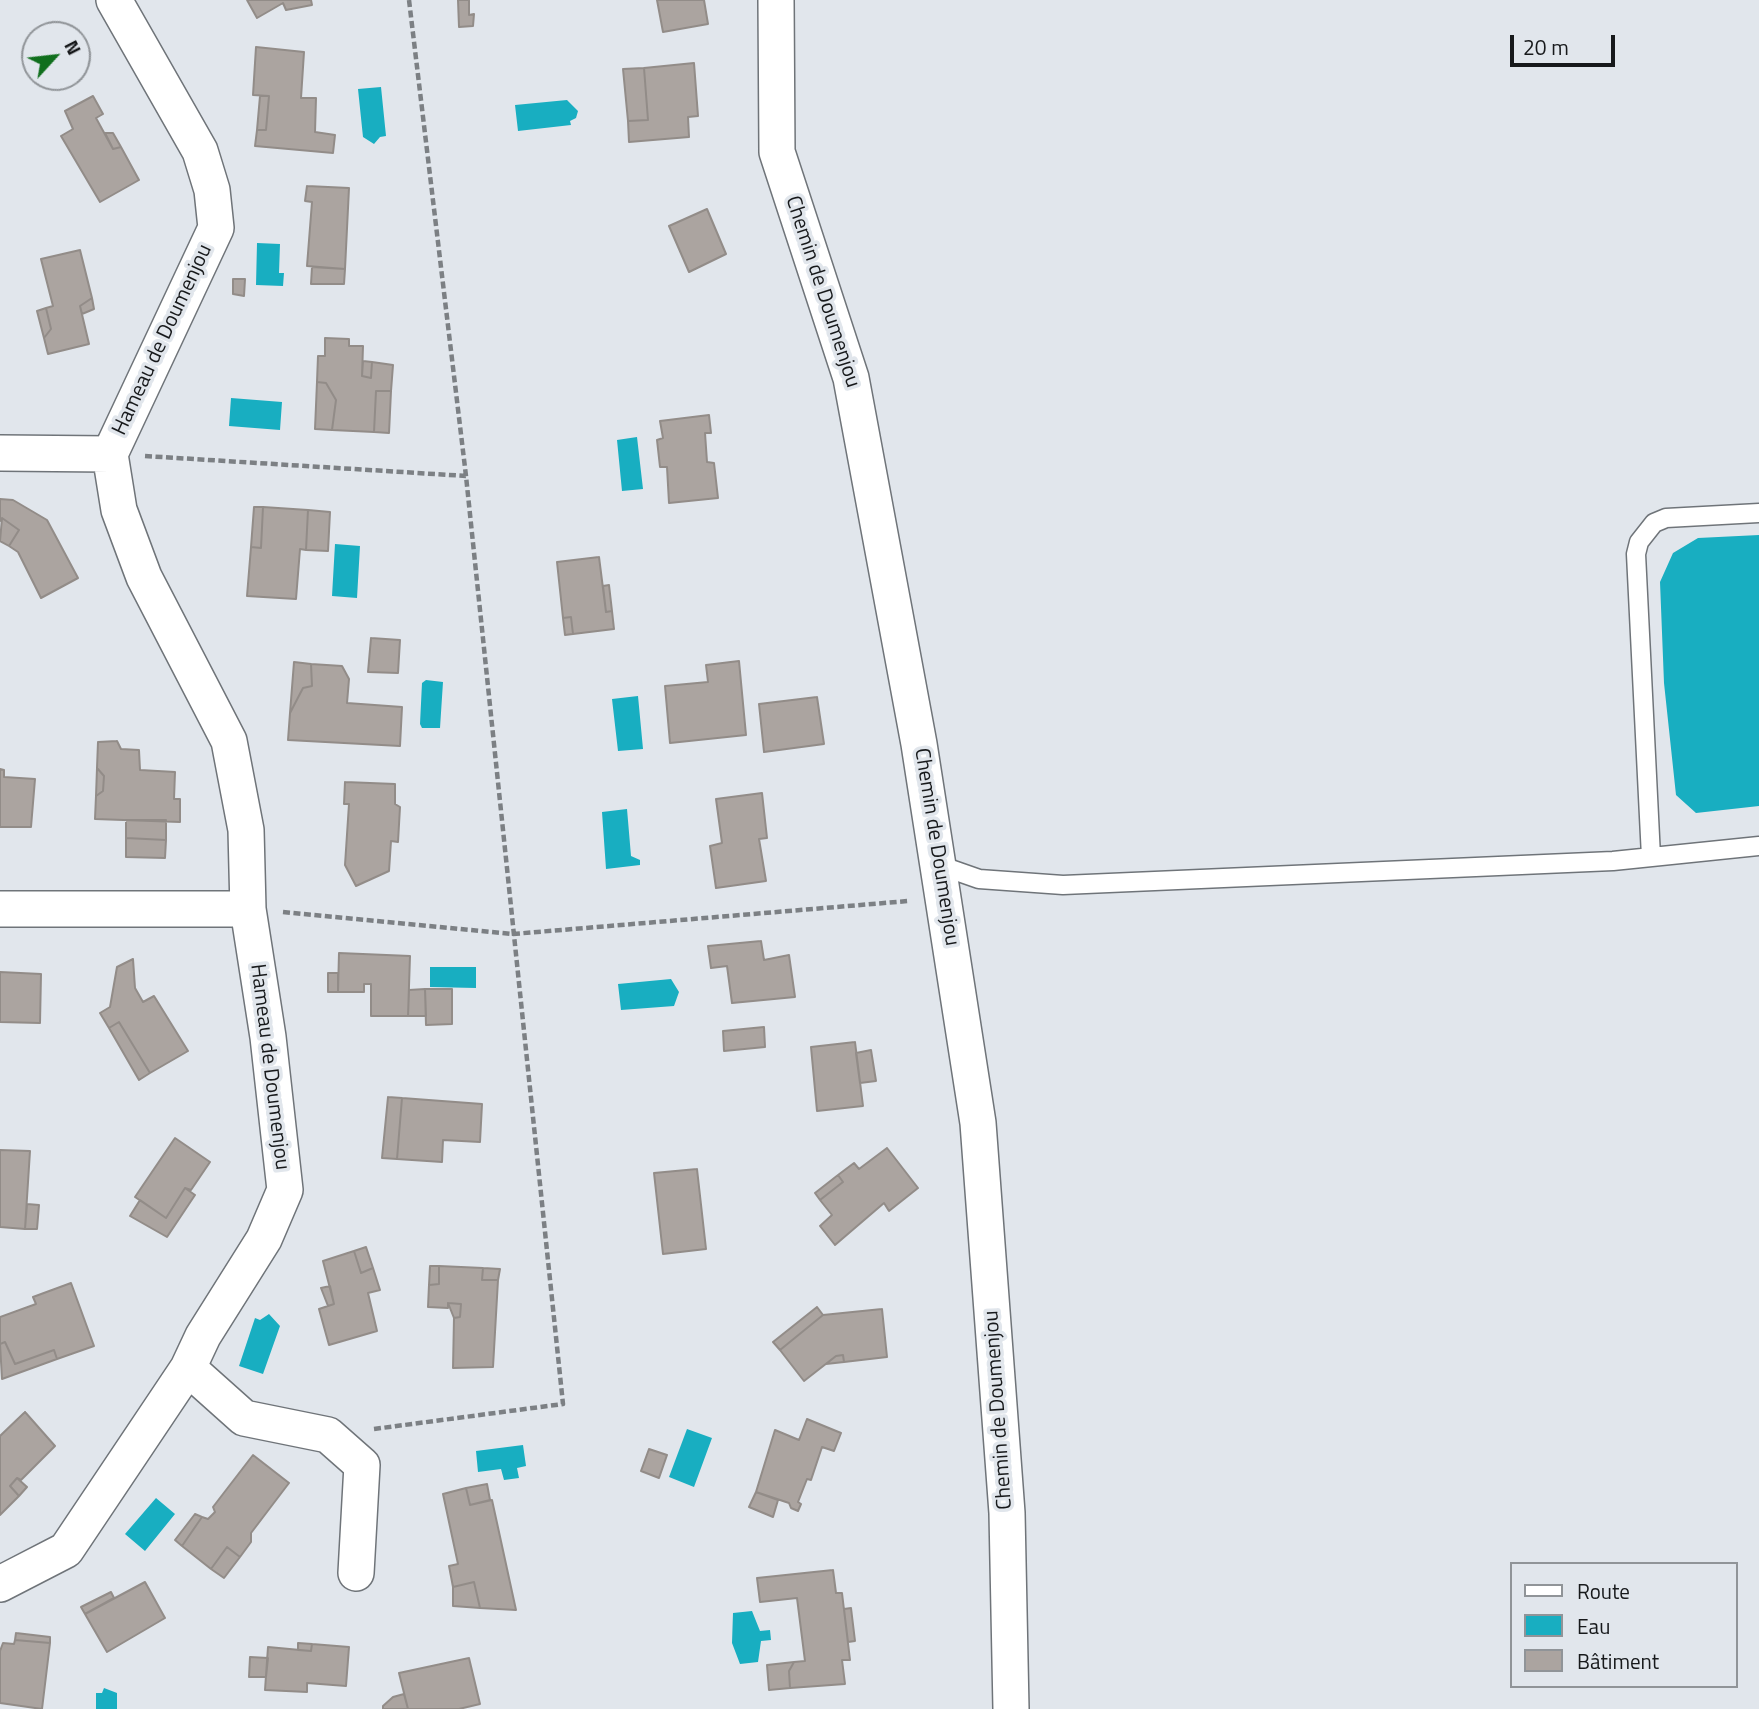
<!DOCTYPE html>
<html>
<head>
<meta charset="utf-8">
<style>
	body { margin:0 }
	#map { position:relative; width:1759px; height:1709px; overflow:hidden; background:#e1e6ec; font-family:"Titillium Web",sans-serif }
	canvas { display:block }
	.legend { position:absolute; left:1510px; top:1562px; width:228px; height:126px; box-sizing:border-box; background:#e1e6ec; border:2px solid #909498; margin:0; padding:9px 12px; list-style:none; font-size:21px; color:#17191b }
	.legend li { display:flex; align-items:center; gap:14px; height:35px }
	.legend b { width:35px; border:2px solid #909498 }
	.north { position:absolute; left:21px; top:21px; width:70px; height:70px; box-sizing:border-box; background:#e1e6ec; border:2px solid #909498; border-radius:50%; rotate:63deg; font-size:19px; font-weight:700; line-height:28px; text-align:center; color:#17191b }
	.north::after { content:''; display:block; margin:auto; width:24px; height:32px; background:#106f1d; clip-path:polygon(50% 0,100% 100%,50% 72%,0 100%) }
	.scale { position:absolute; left:1510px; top:35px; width:105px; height:32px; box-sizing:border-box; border:4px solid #17191b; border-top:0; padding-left:9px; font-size:21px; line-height:24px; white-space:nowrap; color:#17191b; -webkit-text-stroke:5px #e1e6ec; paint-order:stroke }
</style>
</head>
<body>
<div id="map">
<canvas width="1759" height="1709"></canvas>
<ul class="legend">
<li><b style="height:9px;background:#fff"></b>Route</li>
<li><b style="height:19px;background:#18aec1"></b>Eau</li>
<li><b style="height:19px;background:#aba4a0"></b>Bâtiment</li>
</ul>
<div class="north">N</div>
<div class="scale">20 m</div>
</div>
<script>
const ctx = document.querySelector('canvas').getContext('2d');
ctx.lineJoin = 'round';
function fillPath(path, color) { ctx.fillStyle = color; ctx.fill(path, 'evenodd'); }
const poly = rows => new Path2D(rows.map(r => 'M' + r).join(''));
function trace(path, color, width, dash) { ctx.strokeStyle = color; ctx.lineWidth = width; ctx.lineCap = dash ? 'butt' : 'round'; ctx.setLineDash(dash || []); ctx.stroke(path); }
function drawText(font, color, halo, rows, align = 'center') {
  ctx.font = font + ' "Titillium Web",sans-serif'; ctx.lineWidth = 7; ctx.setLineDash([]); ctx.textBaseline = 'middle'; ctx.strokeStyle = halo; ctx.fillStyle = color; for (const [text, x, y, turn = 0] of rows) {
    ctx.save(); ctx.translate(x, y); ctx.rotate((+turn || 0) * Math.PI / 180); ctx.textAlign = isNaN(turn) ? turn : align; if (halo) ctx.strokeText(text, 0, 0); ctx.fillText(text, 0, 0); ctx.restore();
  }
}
fillPath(poly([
	[381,87,386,136,380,137,374,144,363,137,358,89],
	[567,100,578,111,576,118,570,121,571,125,518,131,515,105],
	[257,243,280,244,279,273,284,273,283,286,256,285],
	[231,398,282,402,280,430,229,426],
	[637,437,643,489,622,491,617,440],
	[1759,535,1759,806,1696,813,1676,795,1664,683,1660,582,1673,553,1698,538],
	[335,544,360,546,357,598,332,596],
	[426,680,443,682,440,728,422,728,420,724,422,683],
	[638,696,643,749,618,751,612,699],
	[627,809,631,856,640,860,640,865,606,869,602,812],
	[430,967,476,967,476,988,430,987],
	[671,979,679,992,674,1006,621,1010,618,984],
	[269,1314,280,1326,263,1374,239,1366,255,1318,260,1320],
	[687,1429,712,1438,694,1487,669,1477],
	[523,1445,526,1466,517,1468,519,1478,504,1480,501,1469,478,1472,476,1451],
	[156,1498,175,1514,145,1551,125,1534],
	[752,1611,760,1631,770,1630,771,1640,761,1641,758,1662,740,1664,732,1643,733,1613],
	[104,1688,117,1693,117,1709,96,1709,96,1693,102,1693]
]), '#18aec1');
const building = poly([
	[247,0,311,0,312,5,286,10,283,3,257,18,247,0],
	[458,0,469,0,469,15,474,14,473,26,459,27,458,0],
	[657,0,704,0,708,24,663,32,657,0],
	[256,47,304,52,301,98,316,98,315,132,335,135,333,153,255,146,257,130,266,130,269,96,253,95,256,47],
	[694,63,698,116,688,117,689,137,629,142,628,121,648,120,644,68,694,63],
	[644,68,648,120,628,121,623,69,644,68],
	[93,96,103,114,96,118,113,149,121,147,139,180,100,202,61,136,73,129,65,111,93,96],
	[260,96,269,96,266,130,257,130,260,96],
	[105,133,113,133,121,147,113,149,105,133],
	[307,186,349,188,345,269,307,266,312,202,305,201,307,186],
	[707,209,726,254,689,272,669,226,707,209],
	[80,250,92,298,80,306,89,344,48,354,44,338,51,329,46,308,53,306,41,259,80,250],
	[312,267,345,269,344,284,311,284,312,267],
	[233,279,245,279,244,296,233,294,233,279],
	[92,298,94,309,82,314,80,306,92,298],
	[46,308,51,329,44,338,37,311,46,308],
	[325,338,349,339,349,346,363,346,362,376,371,378,372,362,393,365,391,391,376,391,374,432,332,430,336,400,326,383,317,382,318,356,325,356,325,338],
	[363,361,372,362,371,378,362,376,363,361],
	[317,382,326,383,336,400,332,430,315,429,317,382],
	[376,391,391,391,389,433,374,432,376,391],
	[709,415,711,433,705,433,707,462,714,463,718,498,669,503,667,467,660,467,657,440,663,438,660,421,709,415],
	[0,499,13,500,47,520,78,578,41,598,18,552,9,546,19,530,2,518,0,521,0,499],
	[254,507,263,507,261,548,251,547,254,507],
	[263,507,308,510,306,550,300,549,296,599,247,596,251,547,261,548,263,507],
	[308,510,330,512,328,551,306,550,308,510],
	[2,518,19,530,9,546,0,541,2,518],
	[599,557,606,612,612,611,614,629,573,634,571,617,563,618,557,562,599,557],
	[609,585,612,611,606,612,603,586,609,585],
	[571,617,573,634,565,635,563,618,571,617],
	[371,638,400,640,398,673,368,672,371,638],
	[739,661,746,735,670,743,665,686,708,682,706,665,739,661],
	[294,662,311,664,312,686,303,688,290,713,294,662],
	[311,664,342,666,349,679,347,703,402,707,400,746,288,740,290,713,303,688,312,686,311,664],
	[817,697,824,744,764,752,759,704,817,697],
	[117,741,121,749,139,750,140,770,175,772,174,799,180,799,180,822,95,819,96,796,103,791,104,776,97,768,98,742,117,741],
	[97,768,104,776,103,791,96,796,97,768],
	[0,769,4,770,4,777,35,779,31,827,0,827,0,769],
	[345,782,395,784,395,804,400,807,398,842,391,841,389,871,356,886,345,865,349,804,344,804,345,782],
	[762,793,767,838,759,839,766,881,716,888,710,846,722,843,716,799,762,793],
	[126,820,166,820,166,840,126,838,126,820],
	[126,838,166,840,165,858,126,857,126,838],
	[761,941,764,960,789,955,795,997,732,1003,727,966,711,968,708,946,761,941],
	[339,953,410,956,408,1016,371,1016,371,984,364,984,364,992,338,992,339,953],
	[133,959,135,988,143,1002,154,996,188,1051,150,1073,119,1022,109,1028,100,1013,110,1007,117,967,133,959],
	[0,972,41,974,40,1023,0,1022,0,972],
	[328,973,338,973,338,992,328,992,328,973],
	[425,989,426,1016,408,1016,409,990,425,989],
	[425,989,452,989,452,1024,426,1025,425,989],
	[119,1022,150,1073,139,1080,109,1028,119,1022],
	[764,1027,765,1047,724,1051,723,1031,764,1027],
	[855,1042,863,1106,817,1111,811,1047,855,1042],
	[871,1050,876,1081,860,1083,856,1053,871,1050],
	[388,1097,402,1098,397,1159,382,1158,388,1097],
	[402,1098,482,1104,480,1142,443,1140,442,1162,397,1159,402,1098],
	[175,1138,210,1162,191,1190,185,1188,166,1218,135,1197,175,1138],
	[887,1148,918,1188,889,1211,884,1203,835,1245,820,1226,832,1215,820,1200,843,1182,838,1175,854,1163,859,1169,887,1148],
	[0,1150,30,1151,25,1229,0,1227,0,1150],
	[697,1169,706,1249,663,1254,654,1173,697,1169],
	[838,1175,843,1182,820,1200,815,1193,838,1175],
	[185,1188,195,1195,167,1237,130,1216,140,1200,166,1218,185,1188],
	[27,1204,39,1205,37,1229,25,1229,27,1204],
	[366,1247,373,1268,361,1273,354,1251,366,1247],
	[354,1251,361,1273,373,1268,380,1290,368,1293,377,1331,329,1345,319,1309,334,1304,323,1261,354,1251],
	[430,1266,439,1266,439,1284,429,1285,430,1266],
	[439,1266,483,1268,482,1280,498,1280,493,1367,453,1368,454,1318,460,1317,461,1304,448,1303,448,1308,428,1307,429,1285,439,1284,439,1266],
	[483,1268,500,1269,498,1280,482,1280,483,1268],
	[71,1283,94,1346,57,1359,54,1350,15,1364,5,1342,0,1344,0,1317,36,1304,33,1297,71,1283],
	[330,1286,334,1304,328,1306,321,1288,330,1286],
	[448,1303,461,1304,460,1317,454,1318,448,1303],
	[817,1307,823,1315,780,1350,773,1342,817,1307],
	[882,1309,887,1357,844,1362,843,1355,836,1356,804,1381,780,1350,823,1315,882,1309],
	[5,1342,15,1364,54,1350,57,1359,2,1379,0,1344,5,1342],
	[843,1355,844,1362,826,1364,836,1356,843,1355],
	[25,1412,55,1446,21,1480,17,1478,10,1486,19,1496,0,1515,0,1436,25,1412],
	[807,1419,841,1433,834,1451,822,1447,811,1480,807,1479,798,1502,801,1504,798,1511,791,1508,789,1503,756,1492,775,1430,799,1440,807,1419],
	[649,1449,667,1455,659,1478,641,1471,649,1449],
	[253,1455,289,1483,251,1533,251,1542,240,1557,227,1547,211,1569,182,1546,202,1517,208,1519,215,1512,213,1507,253,1455],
	[17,1478,27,1487,19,1496,10,1486,17,1478],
	[487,1484,490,1500,470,1505,466,1488,487,1484],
	[466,1488,470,1505,492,1500,516,1610,480,1608,474,1582,453,1587,449,1566,458,1564,443,1494,466,1488],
	[756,1492,778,1500,773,1517,749,1507,756,1492],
	[195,1514,202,1517,182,1546,175,1540,195,1514],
	[227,1547,240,1557,224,1578,211,1569,227,1547],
	[833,1570,836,1593,842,1593,850,1660,842,1660,845,1684,790,1688,789,1671,794,1662,805,1661,797,1598,760,1602,757,1578,833,1570],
	[145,1582,165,1618,107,1652,85,1614,145,1582],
	[474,1582,480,1608,453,1606,453,1587,474,1582],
	[111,1592,114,1598,85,1614,81,1607,111,1592],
	[851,1608,855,1641,848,1642,844,1609,851,1608],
	[16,1633,50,1637,50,1643,15,1640,16,1633],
	[15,1640,50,1643,42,1709,0,1703,0,1651,3,1643,14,1644,15,1640],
	[298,1643,312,1644,311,1651,298,1650,298,1643],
	[312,1644,349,1647,346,1686,307,1683,307,1692,265,1690,268,1647,311,1651,312,1644],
	[250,1657,268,1658,266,1677,249,1677,250,1657],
	[469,1658,480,1704,459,1709,408,1709,399,1673,469,1658],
	[794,1662,789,1671,790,1688,769,1690,767,1665,794,1662],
	[404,1694,408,1709,383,1709,383,1706,393,1697,404,1694]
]);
fillPath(building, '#aba4a0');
trace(building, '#928c88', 2);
const service = poly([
	[1651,857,1636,554,1639,542,1654,523,1666,518,1759,513],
	[939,865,979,879,1063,885,1613,861,1759,846]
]);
const minor = poly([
	[776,0,777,152,851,378,919,744,978,1123,1007,1513,1011,1709],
	[0,453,110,454],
	[0,909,248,909],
	[188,1368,244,1418,328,1435,362,1465,356,1573],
	[0,1584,66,1550,188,1368,203,1336,264,1239,285,1190,268,1037,248,909,246,830,229,741,144,577,119,510,110,454,216,228,212,190,200,151,114,0]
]);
trace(service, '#6f7479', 21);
trace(minor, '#6f7479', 38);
trace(poly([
	[145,456,466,476],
	[283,912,513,934,908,901],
	[374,1429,563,1404,466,476,409,0]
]), '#7c8084', 4.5, [7, 3.5]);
trace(service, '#fff', 18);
trace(minor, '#fff', 35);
drawText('21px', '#17191b', '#e1e6ec', [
	["Chemin de Doumenjou",822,292,72],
	["Hameau de Doumenjou",163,340,-65],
	["Chemin de Doumenjou",936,847,81],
	["Hameau de Doumenjou",269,1067,83],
	["Chemin de Doumenjou",999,1410,-94]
]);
</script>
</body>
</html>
